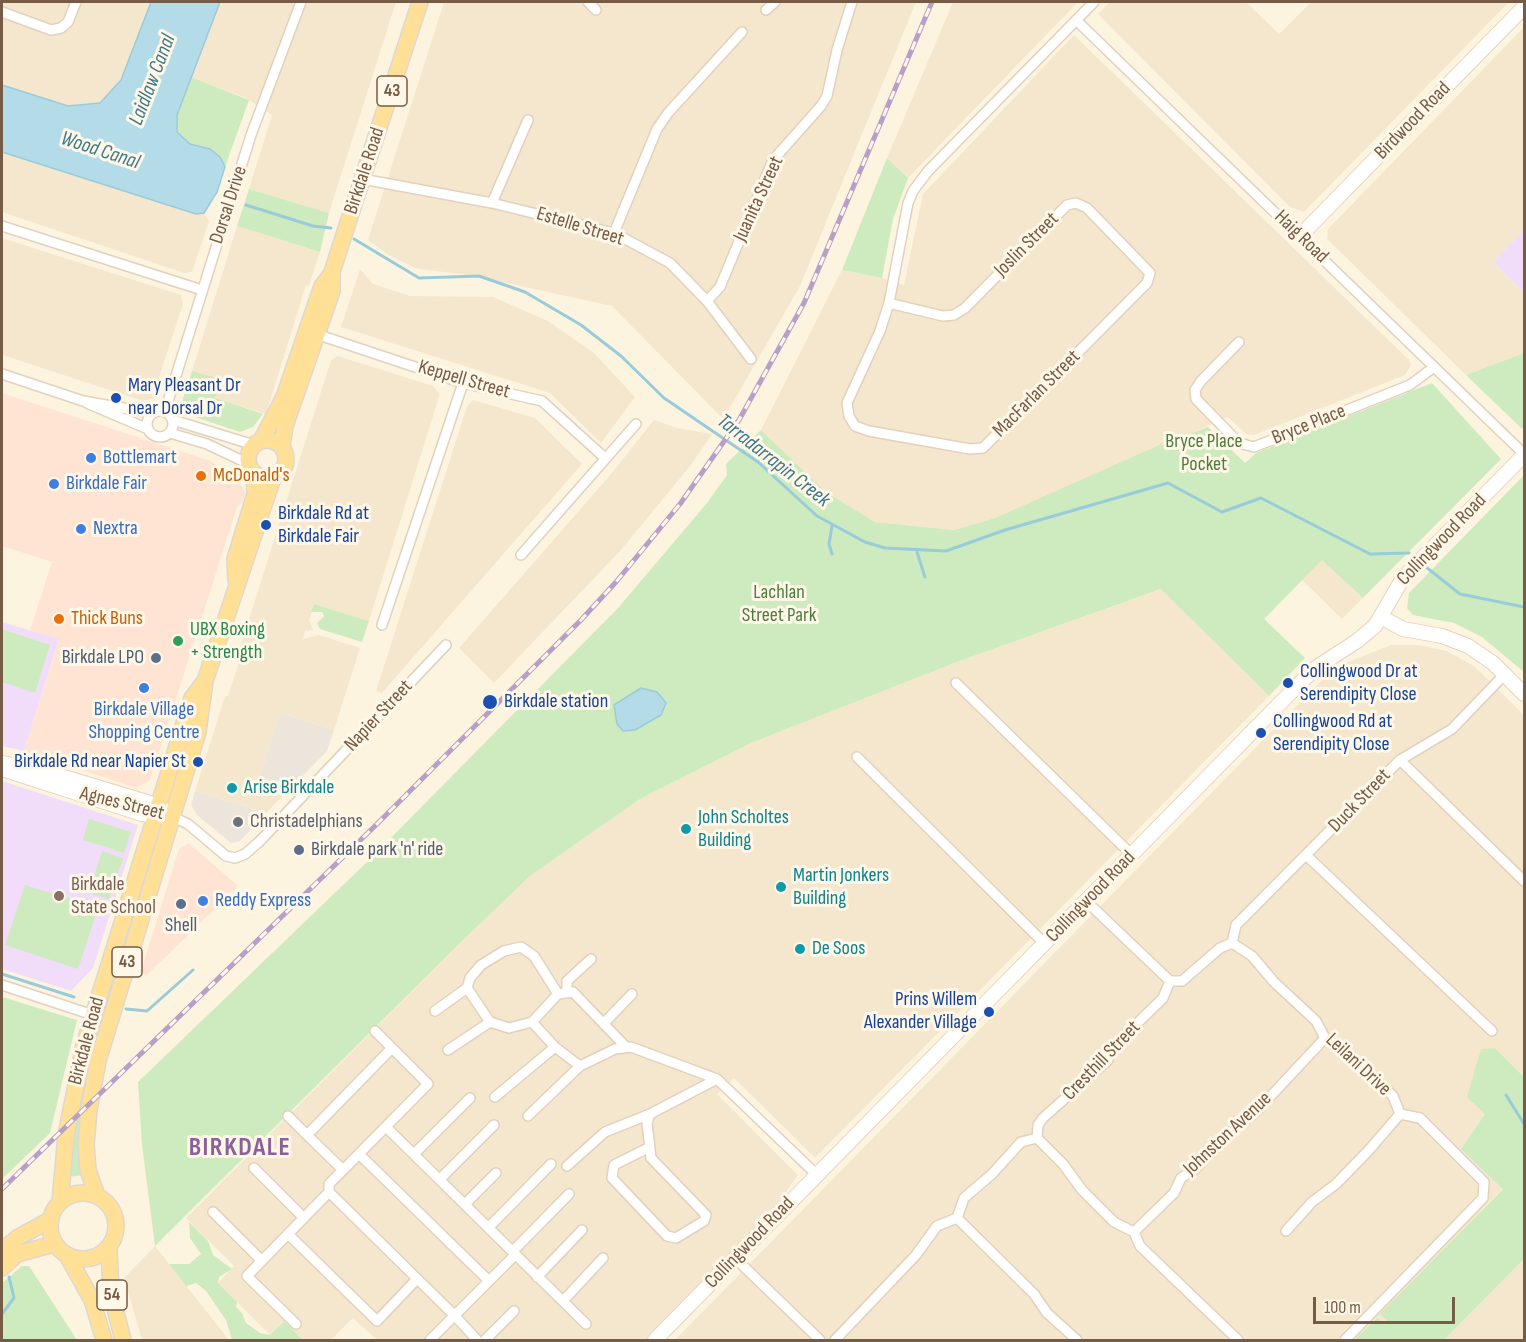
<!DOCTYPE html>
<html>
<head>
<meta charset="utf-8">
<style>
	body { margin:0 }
	#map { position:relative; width:1526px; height:1342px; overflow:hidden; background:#fdf4e0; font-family:"Sofia Sans Condensed",sans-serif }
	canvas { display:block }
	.frame { position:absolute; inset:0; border:3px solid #765b46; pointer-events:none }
	.scale { position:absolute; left:1313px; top:1297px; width:142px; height:27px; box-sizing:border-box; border:3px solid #765b46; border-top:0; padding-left:8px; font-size:18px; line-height:21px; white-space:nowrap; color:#765b46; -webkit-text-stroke:4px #fff8e8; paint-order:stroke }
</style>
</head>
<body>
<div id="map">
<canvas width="1526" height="1342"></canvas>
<div class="frame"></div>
<div class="scale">100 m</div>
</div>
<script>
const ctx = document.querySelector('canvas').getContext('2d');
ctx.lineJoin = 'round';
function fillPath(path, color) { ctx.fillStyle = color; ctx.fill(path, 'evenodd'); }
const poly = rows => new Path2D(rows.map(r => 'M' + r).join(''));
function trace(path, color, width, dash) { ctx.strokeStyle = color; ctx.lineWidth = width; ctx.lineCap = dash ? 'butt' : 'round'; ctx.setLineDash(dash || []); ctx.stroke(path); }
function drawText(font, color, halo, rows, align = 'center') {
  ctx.font = font + ' "Sofia Sans Condensed",sans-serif'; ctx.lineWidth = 6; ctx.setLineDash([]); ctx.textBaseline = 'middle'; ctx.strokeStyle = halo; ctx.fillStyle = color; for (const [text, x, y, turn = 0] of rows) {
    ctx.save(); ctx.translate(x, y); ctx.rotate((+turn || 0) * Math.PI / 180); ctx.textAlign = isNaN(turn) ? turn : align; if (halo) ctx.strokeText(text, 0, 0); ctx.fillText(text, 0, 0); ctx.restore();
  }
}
fillPath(poly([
	[2,2,151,2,121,80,100,103,68,106,2,85],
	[220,2,396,2,329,213,249,189,272,115,246,98,191,77],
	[444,2,916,2,800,286,724,418,719,415,612,306,470,275,418,269,390,256,368,240],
	[953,2,1078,2,908,178,887,158],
	[1110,2,1246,2,1279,34,1311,2,1509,2,1304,212,1290,207,1098,14],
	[1524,27,1524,230,1493,262,1524,293,1524,353,1466,375,1327,239,1328,229],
	[1074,35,1409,360,1411,365,1405,375,1254,435,1246,434,1228,417,995,518,954,530,875,522,826,492,761,430,842,270,882,278,904,285,923,194],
	[2,152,196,214,204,213,209,221,192,272,184,273,2,212],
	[237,226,320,252,309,286,306,285,266,414,214,398,192,371],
	[2,238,181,295,183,304,152,399,143,401,2,355],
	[360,269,373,284,410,296,493,297,548,321,594,353,635,397,601,443,550,393,341,327],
	[338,356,433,386,439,393,439,397,369,621,314,604,309,621,313,630,305,631,303,639,319,635,360,648,334,730,280,713,260,776,293,786,266,813,195,791,225,696,228,696,241,656,238,654,331,360],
	[473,400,535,418,582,464,382,693,376,691,467,406],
	[654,420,677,428,712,434,691,465,620,551,494,683,459,648,611,474],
	[1322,559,1363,598,1342,619,1302,580],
	[1162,589,1269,696,815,1158,734,1078,717,1094,798,1175,767,1219,647,1340,377,1340,353,1318,331,1340,303,1340,284,1321,270,1335,218,1283,234,1266,186,1218,460,943,530,876,640,799,751,743,957,662],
	[1391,645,1418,645,1447,651,1474,666,1524,715,1524,1073,1522,1075,1495,1048,1485,1114,1461,1149,1503,1188,1381,1314,1388,1320,1384,1324,1376,1318,1354,1340,675,1340,1324,678,1343,664],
	[155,1246,229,1340,142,1340,124,1278],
	[1524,1259,1524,1340,1444,1340]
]), '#f5e7ce');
fillPath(poly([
	[2,393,211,461,243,487,245,494,242,502,237,507,150,780,136,788,24,751,59,640,30,630,52,562,2,546],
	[189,843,238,886,146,976,141,971,179,849]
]), '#ffe4d3');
fillPath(poly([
	[280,713,334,730,327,751,293,786,260,776],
	[195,791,266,813,240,841,231,843,198,816,191,805]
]), '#ece5dc');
fillPath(poly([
	[1524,230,1524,293,1493,262],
	[2,622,59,639,24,751,2,746],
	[2,781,138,825,93,968,71,991,2,969]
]), '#f1ddf9');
fillPath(poly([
	[191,77,249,100,225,167,220,157,210,149,190,144,177,132,177,115],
	[887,158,908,178,893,219,882,278,842,270],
	[249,189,329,213,320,252,237,226],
	[1524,353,1524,426,1522,429,1466,375],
	[192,371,220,379,215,398,263,414,253,427,240,432,183,413,181,405],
	[1432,383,1501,459,1363,598,1322,560,1264,619,1305,658,1269,696,1161,589,957,662,751,743,640,799,530,876,460,943,155,1246,142,1145,138,1082,367,862,618,608,707,503,727,475,726,464,761,430,826,492,875,522,954,530,995,518,1164,443,1208,427,1245,463,1256,453],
	[1524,475,1524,672,1482,637,1454,623,1413,615,1407,608,1409,593],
	[314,604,369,621,362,642,320,629,317,623,324,616,322,612,311,612],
	[2,629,50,645,35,693,2,682],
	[89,819,131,832,124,853,83,840],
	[102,851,123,858,109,899,89,893],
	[25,885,98,908,78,969,5,945],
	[2,997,77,1020,50,1133,2,1179],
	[92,1037,98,1038,84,1175,67,1177],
	[1495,1048,1522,1075,1524,1073,1524,1259,1444,1340,1354,1340,1377,1318,1384,1324,1387,1320,1380,1314,1503,1189,1461,1149,1485,1114,1467,1097,1481,1049],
	[189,1222,208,1241,213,1255,232,1269,219,1277,218,1283,237,1302,236,1307,242,1313,246,1323,260,1333,270,1335,284,1321,303,1340,232,1340,226,1320,206,1291,196,1283,186,1286,169,1264,189,1264,201,1254,190,1238],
	[22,1266,29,1266,77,1340,2,1340,2,1283]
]), '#cdebbe');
const water = poly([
	[151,2,220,2,177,115,177,132,190,144,210,149,220,157,225,167,217,192,204,213,196,214,2,152,2,85,68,106,100,103,121,80,151,2],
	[641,688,657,692,666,703,661,715,635,730,623,731,617,724,614,705,641,688]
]);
fillPath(water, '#b4dce8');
trace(water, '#9acbda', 1.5);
trace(poly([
	[246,205,313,226,331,228],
	[354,239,419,278,479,276,525,292,581,325,621,356,664,398,758,462,817,516,865,542,885,548,946,551,1005,530,1168,483,1222,512,1261,498,1370,554,1409,553],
	[917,552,925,577],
	[832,554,829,544,832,526],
	[1426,567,1460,594,1524,607],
	[2,974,74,997],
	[126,1009,147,1011,193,970],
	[1506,1095,1524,1124],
	[2,1314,14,1298,9,1277]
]), '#9acbda', 3);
const street = poly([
	[588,2,596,10],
	[766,10,775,2],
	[2,12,51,30,61,28,68,22,76,2],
	[1076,20,1524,454],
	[362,179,492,203,614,233,670,263,707,301,751,359],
	[492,203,528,120],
	[2,226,202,290],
	[614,233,657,129,668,113,742,32],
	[707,301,720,287,773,160,821,106,827,96,837,50,852,2],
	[889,303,943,316,954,315,965,308,1067,205,1076,203,1087,208,1150,273,1147,283,983,448,970,449,869,431,855,426,849,416,847,403,880,331,889,303,908,203,913,191,928,171,1094,2],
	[313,333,463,383,542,401,605,458],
	[1239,342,1201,381,1195,390,1196,399,1239,443,1254,447,1410,385,1434,367],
	[2,374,83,401,152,413],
	[87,403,148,429],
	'147 424a13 13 0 1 1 26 0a13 13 0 1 1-26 0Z',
	[165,411,251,135,301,2],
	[173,420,254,445],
	[170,433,207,444,249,464],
	[521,555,636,424],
	[382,625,463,383],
	[956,683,1132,855],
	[857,757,1045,944],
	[1400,760,1524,881],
	[173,817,188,824,226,856,235,858,245,854,259,842,446,645],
	[1307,856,1492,1031],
	[1086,901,1170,981],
	[1232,943,1252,956,1274,982,1316,1021,1325,1038,1347,1052,1393,1096,1400,1114,1420,1118,1484,1182,1483,1198,1345,1340],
	[1232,943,1236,925,1400,760,1452,729,1505,674],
	[2,985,93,1015],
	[567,991,567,981,591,959],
	[558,994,534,956,521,947,504,951,481,965,470,978,467,988,490,1022,509,1028,532,1022,558,994,573,992,626,1047],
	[435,1011,467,988],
	[532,1022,555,1047,580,1066,615,1049,631,1047,717,1079,817,1175],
	[604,1023,632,994],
	[375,1031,392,1048],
	[392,1048,428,1084,343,1170,307,1135,392,1048],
	[448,1050,490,1022],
	[495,1097,555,1047],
	[288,1116,307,1135],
	[528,1116,580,1066],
	[386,1127,586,1324],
	[1037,1138,1063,1164,1082,1190,1114,1222,1134,1232,1140,1246,1238,1340],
	[648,1148,614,1165,612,1178,667,1236,676,1238,704,1221,706,1215,651,1158,647,1123,650,1114],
	[359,1154,489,1281],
	[414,1154,470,1098],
	[567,1166,605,1132,650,1114,717,1079],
	[254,1168,304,1218],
	[440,1179,494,1125],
	[329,1192,455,1316,477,1340],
	[465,1204,496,1173],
	[213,1212,262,1261],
	[957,1218,1034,1294,1047,1313,1077,1340],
	[489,1227,551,1164],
	[1286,1231,1312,1202,1336,1184,1369,1150,1400,1114],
	[1134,1232,1174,1193,1181,1178,1195,1169,1236,1127,1255,1113,1325,1038],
	[288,1234,377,1321,417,1279],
	[513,1251,569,1194],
	[736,1259,820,1340],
	[537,1277,582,1230],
	[563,1301,603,1258],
	[296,1324,247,1276,329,1192,329,1184,343,1170],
	[430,1340,515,1255],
	[485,1340,514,1311],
	[835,1340,916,1255,937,1226,957,1218,964,1198,992,1174,1021,1142,1037,1138,1038,1125,1043,1118,1107,1061,1117,1043,1163,998,1170,981,1182,981,1220,948,1232,943]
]);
const secondary = poly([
	[1301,235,1524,7],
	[1381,617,1403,629,1442,636,1468,646,1493,663,1524,694],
	[2,763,44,771,140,800,159,806,173,817],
	[2,769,142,814,165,817],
	[655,1340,1297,686,1317,667,1357,641,1375,626,1403,578,1524,455]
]);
const primary = poly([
	'248 459a19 19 0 1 1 38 0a19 19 0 1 1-38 0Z',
	[261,441,284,397,322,286,332,273],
	[282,446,285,426,332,291,332,272,341,244,420,2],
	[236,580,235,559,255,494,254,473],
	'50 1226a33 33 0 1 1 66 0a33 33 0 1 1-66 0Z',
	[97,1196,88,1170,86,1144,89,1109,98,1061,198,732,205,681,273,478],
	[60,1202,66,1135,84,1045,192,698,205,681],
	[109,1248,111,1292,123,1340],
	[2,1251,17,1238,50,1220],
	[68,1257,92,1300,104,1340],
	[2,1268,17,1254,54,1244]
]);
trace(street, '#e2d1bc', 12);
trace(secondary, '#e7d2b9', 16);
trace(primary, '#ded8d3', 18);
trace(street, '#fff', 9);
trace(secondary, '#fff', 14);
trace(primary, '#ffe096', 15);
const rail = poly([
	[2,1189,378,823,581,620,616,582,680,504,739,420,804,303,932,2]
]);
trace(rail, '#b79fc7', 5);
trace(rail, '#fff8e8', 3, [9]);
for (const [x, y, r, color] of [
	[116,398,6,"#1a4fb4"],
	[91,458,6,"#3f7fe0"],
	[201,476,6,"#e8710a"],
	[54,484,6,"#3f7fe0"],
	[266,525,6,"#1a4fb4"],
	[81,529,6,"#3f7fe0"],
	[59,619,6,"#e8710a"],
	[178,641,6,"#2e9e5b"],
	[156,658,6,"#5c6f8a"],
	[1288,683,6,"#1a4fb4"],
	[144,688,6,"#3f7fe0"],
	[490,702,8,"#1a4fb4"],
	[1261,733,6,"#1a4fb4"],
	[198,762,6,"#1a4fb4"],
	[232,788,6,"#0f9aa8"],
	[238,822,6,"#6b7280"],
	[686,829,6,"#0f9aa8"],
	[299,850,6,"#5c6f8a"],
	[781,887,6,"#0f9aa8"],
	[59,896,6,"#8d6e63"],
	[203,901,6,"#3f7fe0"],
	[181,904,6,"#5c6f8a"],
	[800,949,6,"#0f9aa8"],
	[989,1012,6,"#1a4fb4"]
]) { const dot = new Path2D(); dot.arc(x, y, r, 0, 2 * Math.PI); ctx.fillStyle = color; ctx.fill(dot); trace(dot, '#fff8e8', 2); }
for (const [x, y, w] of [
	[392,91,30],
	[127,962,30],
	[112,1295,30]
]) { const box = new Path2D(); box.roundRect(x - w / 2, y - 15, w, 30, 4.5); ctx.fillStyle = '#fff8e8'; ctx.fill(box); trace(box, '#765b46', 1.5); }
drawText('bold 18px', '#765b46', null, [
	["43",392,91],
	["43",127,962],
	["54",112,1295]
]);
drawText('20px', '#765b46', '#fff8e8', [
	["Birdwood Road",1413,121,-46],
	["Birkdale Road",365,171,-72],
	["Juanita Street",759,199,-65],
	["Dorsal Drive",229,205,-72],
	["Estelle Street",580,227,17],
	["Haig Road",1301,237,44],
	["Joslin Street",1027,245,-45],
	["Keppell Street",464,380,16],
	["MacFarlan Street",1037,394,-45],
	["Bryce Place",1309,425,-22],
	["Collingwood Road",1442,540,-46],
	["Napier Street",379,716,-47],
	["Duck Street",1360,801,-46],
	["Agnes Street",122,804,14],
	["Collingwood Road",1091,897,-46],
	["Birkdale Road",87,1041,-75],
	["Cresthill Street",1102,1061,-46],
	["Leilani Drive",1358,1065,43],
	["Johnston Avenue",1228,1134,-43],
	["Collingwood Road",750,1243,-46]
]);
drawText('20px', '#164399', '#fff8e8', [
	["Mary Pleasant Dr",128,386],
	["near Dorsal Dr",128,409],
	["Birkdale Rd at",278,514],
	["Birkdale Fair",278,537],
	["Collingwood Dr at",1300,672],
	["Serendipity Close",1300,695],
	["Birkdale station",504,702],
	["Collingwood Rd at",1273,722],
	["Serendipity Close",1273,745],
	["Birkdale Rd near Napier St",186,762,"right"],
	["Prins Willem",977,1000,"right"],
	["Alexander Village",977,1023,"right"]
], 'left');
drawText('20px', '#4c7c3e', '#fff8e8', [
	["Bryce Place",1204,442],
	["Pocket",1204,465],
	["Lachlan",779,593],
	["Street Park",779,616]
]);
drawText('20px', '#366cbe', '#fff8e8', [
	["Bottlemart",103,458],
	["Birkdale Fair",66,484],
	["Nextra",93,529],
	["Birkdale Village",144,710,"center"],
	["Shopping Centre",144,733,"center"],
	["Reddy Express",215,901]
], 'left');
drawText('20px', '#c56008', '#fff8e8', [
	["McDonald's",213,476],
	["Thick Buns",71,619]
], 'left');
drawText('20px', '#27864d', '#fff8e8', [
	["UBX Boxing",190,630],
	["+ Strength",190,653]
], 'left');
drawText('20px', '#4e5e75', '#fff8e8', [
	["Birkdale LPO",144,658],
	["Birkdale park 'n' ride",311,850,"left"],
	["Shell",181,926,"center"]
], 'right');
drawText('20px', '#0d838f', '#fff8e8', [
	["Arise Birkdale",244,788],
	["John Scholtes",698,818],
	["Building",698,841],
	["Martin Jonkers",793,876],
	["Building",793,899],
	["De Soos",812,949]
], 'left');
drawText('20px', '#5b616d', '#fff8e8', [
	["Christadelphians",250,822]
], 'left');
drawText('20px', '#785e54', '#fff8e8', [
	["Birkdale",71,885],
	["State School",71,908]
], 'left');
drawText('italic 21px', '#3f788b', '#fff8e8', [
	["Laidlaw Canal",153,80,-69],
	["Wood Canal",100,151,18],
	["Tarradarrapin Creek",773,461,38]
]);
ctx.letterSpacing = '1.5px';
drawText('bold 26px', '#8b619a', '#fff8e8', [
	["BIRKDALE",240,1148]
]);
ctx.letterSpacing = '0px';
</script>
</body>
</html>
